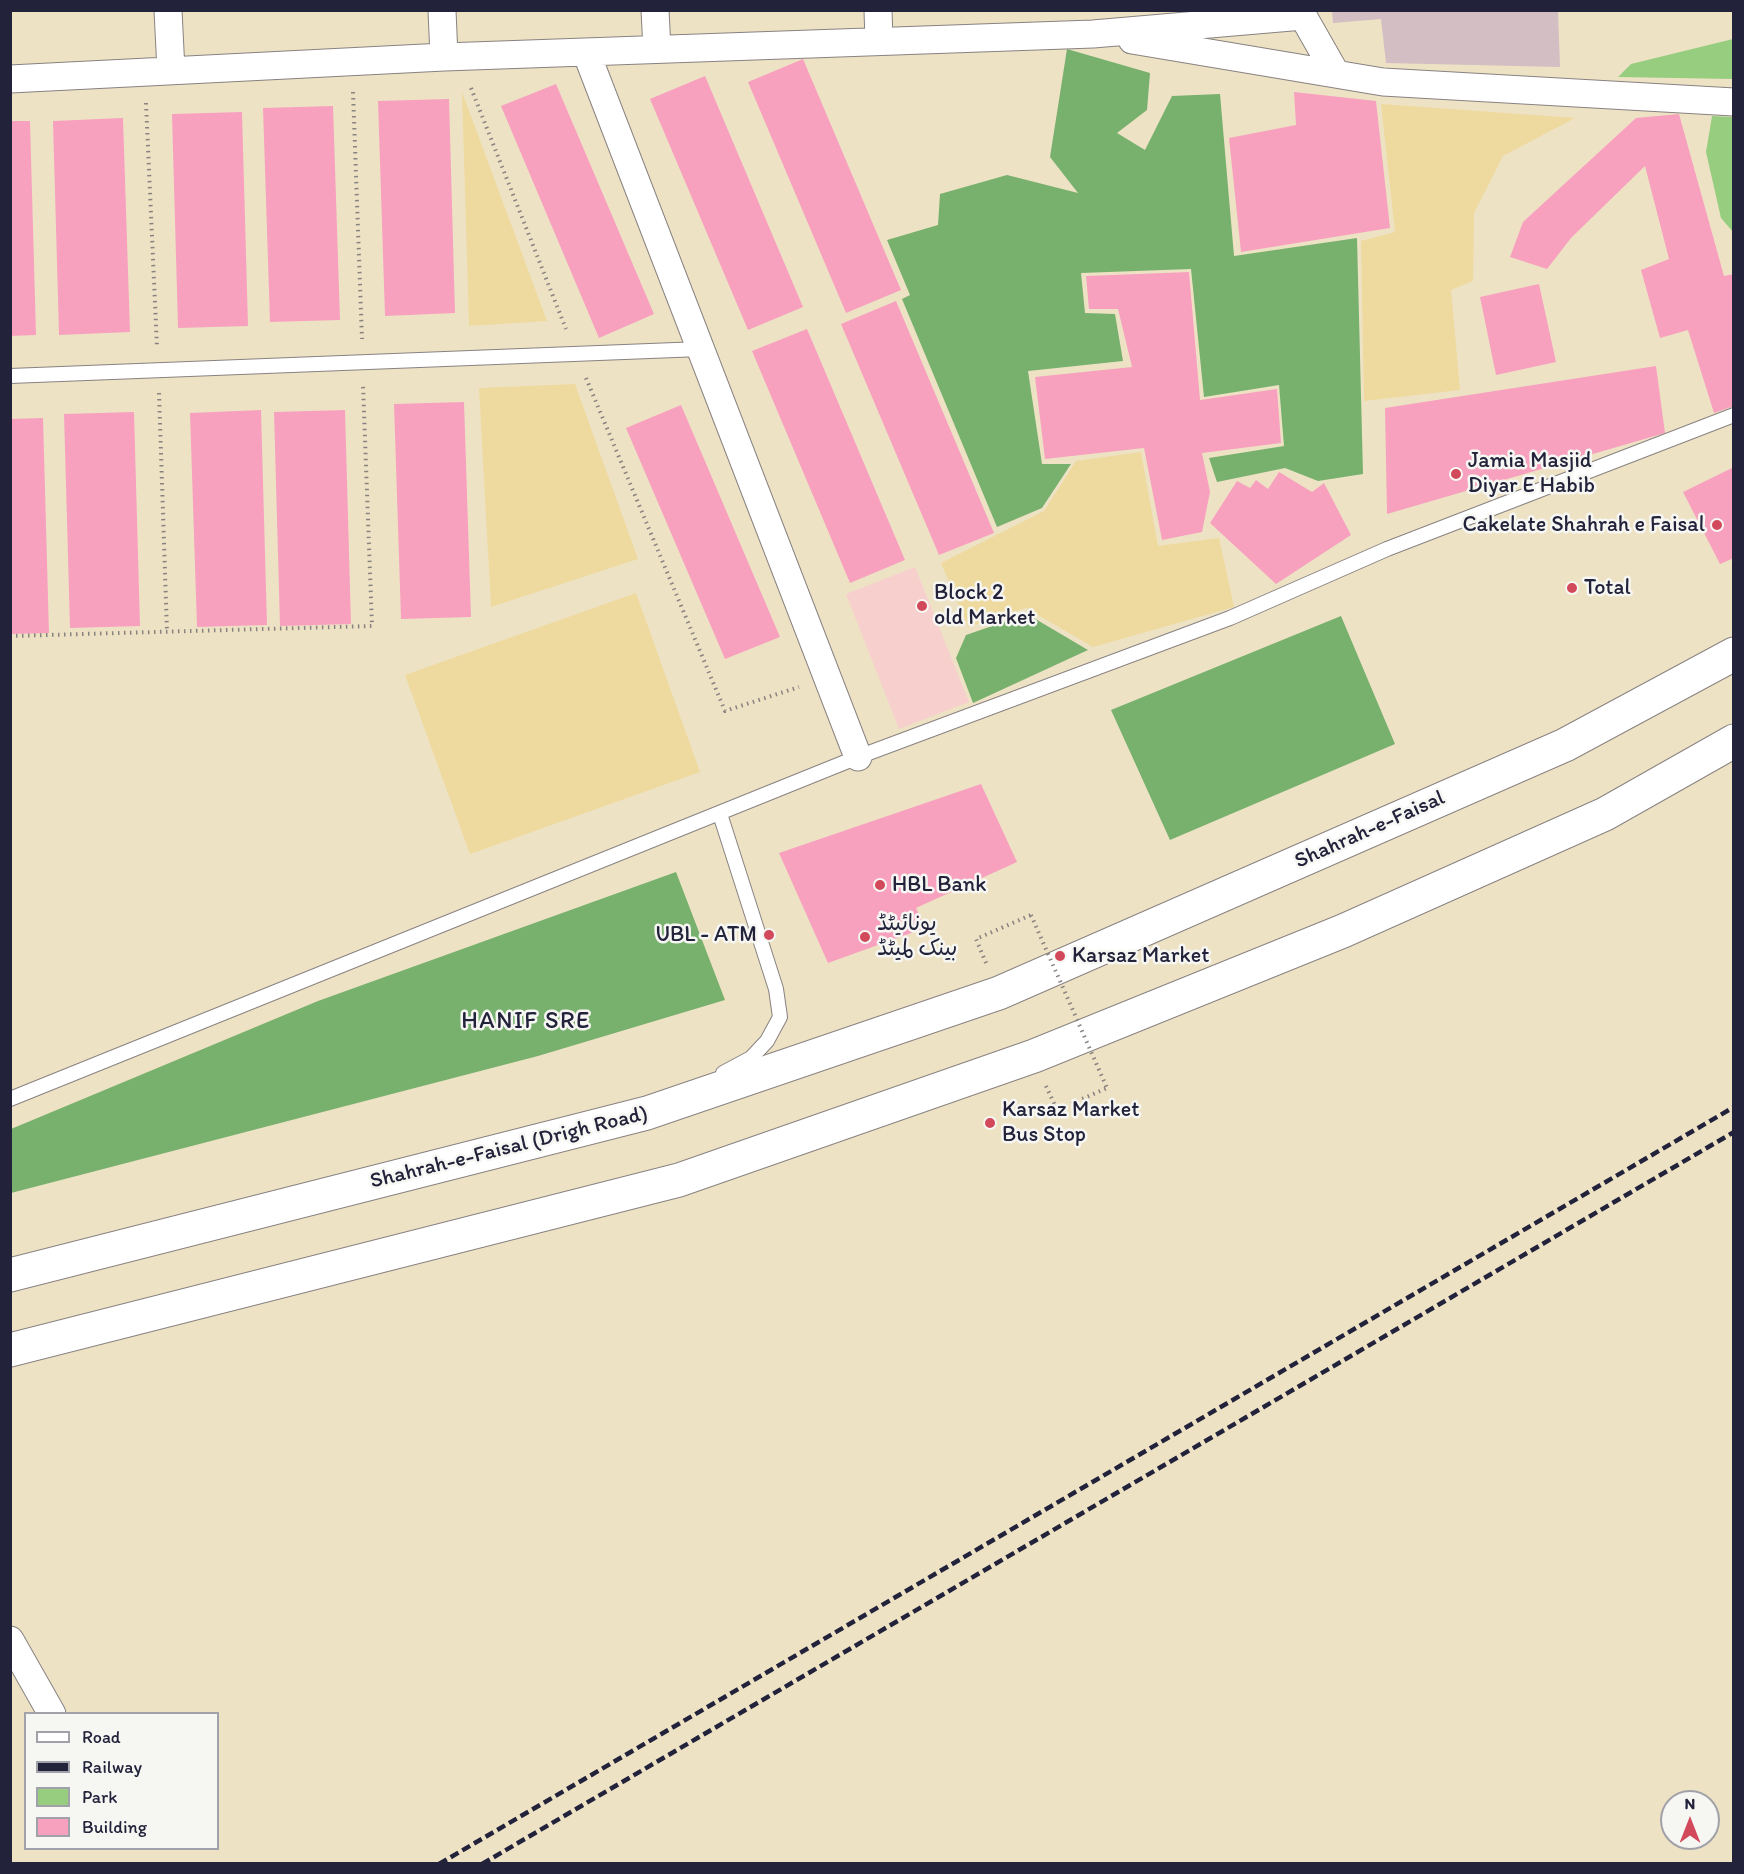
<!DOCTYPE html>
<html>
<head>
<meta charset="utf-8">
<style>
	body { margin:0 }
	#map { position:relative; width:1744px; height:1874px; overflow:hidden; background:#eee2c5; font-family:Itim,sans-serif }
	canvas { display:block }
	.frame { position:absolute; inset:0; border:12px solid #22223b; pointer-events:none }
	.legend { position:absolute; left:24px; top:1712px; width:195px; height:138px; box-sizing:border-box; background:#f6f6f2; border:2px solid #a1a1a9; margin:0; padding:8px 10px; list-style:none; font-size:18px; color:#22223b }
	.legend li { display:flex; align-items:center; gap:12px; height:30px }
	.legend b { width:30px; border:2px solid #a1a1a9 }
	.north { position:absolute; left:1660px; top:1790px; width:60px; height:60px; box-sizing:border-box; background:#f6f6f2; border:2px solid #a1a1a9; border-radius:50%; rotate:0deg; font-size:16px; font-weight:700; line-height:24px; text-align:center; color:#22223b }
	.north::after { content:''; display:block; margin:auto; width:21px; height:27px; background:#d1495b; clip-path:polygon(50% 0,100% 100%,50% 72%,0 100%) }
</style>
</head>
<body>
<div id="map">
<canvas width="1744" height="1874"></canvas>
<div class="frame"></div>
<ul class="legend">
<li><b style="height:8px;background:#fff"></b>Road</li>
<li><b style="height:8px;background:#22223b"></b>Railway</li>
<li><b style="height:16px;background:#96cd7f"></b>Park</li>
<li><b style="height:16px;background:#f7a1bf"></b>Building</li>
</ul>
<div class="north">N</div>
</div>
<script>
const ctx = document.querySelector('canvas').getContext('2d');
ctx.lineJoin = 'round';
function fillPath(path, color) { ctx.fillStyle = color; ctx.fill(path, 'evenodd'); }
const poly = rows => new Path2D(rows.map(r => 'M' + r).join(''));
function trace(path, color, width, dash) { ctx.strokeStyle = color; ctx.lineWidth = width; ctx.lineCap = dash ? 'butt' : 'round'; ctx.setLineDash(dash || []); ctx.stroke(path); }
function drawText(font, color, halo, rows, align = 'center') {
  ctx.font = font + ' Itim,"Playpen Sans Arabic",sans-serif'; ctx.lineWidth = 5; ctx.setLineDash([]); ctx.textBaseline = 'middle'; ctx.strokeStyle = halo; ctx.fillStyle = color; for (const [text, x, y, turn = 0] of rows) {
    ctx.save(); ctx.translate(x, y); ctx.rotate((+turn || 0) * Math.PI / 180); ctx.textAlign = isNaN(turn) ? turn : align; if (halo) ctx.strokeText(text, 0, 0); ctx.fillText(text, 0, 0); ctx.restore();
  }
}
fillPath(poly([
	[915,567,969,702,899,729,846,594]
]), '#f7d0cd');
fillPath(poly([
	[1332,11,1558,11,1560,67,1386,63,1381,19,1333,23]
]), '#d2bec3');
fillPath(poly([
	[1733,39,1733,79,1618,77,1631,64],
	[1712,116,1733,117,1733,232,1721,218,1706,152]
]), '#96cd7f');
fillPath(poly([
	[1067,49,1150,73,1147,110,1117,133,1145,150,1172,96,1220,94,1234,256,1357,238,1363,474,1318,481,1285,468,1217,482,1209,458,1284,446,1279,385,1204,397,1191,269,1081,273,1085,313,1115,314,1123,361,1028,371,1042,464,1071,464,1042,508,997,527,902,299,910,295,887,240,938,225,940,194,1007,175,1078,193,1050,157],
	[1027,614,1088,650,973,703,956,658,966,635],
	[1341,616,1395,744,1170,840,1111,710],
	[676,872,725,1000,538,1056,11,1193,11,1129,318,1001]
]), '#78b06e');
fillPath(poly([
	[462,92,547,321,469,326],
	[1381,104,1575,118,1503,156,1474,213,1473,281,1451,290,1460,390,1364,401,1361,241,1395,232],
	[575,384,638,559,491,607,479,388],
	[1141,452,1158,546,1219,538,1234,607,1093,647,1026,608,968,627,941,563,1044,511,1076,461],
	[636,593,700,772,470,854,405,675]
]), '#eeda9e');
fillPath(poly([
	[803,59,901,290,846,313,748,82],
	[705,76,803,307,748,330,650,99],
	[556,84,654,314,599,338,501,106],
	[1294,92,1376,101,1390,228,1241,252,1229,138,1296,125],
	[449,99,455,313,385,316,378,101],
	[333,106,340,320,270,322,263,108],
	[242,112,248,326,178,328,172,114],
	[1679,114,1724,276,1734,274,1734,406,1714,413,1688,330,1660,338,1641,270,1669,259,1645,166,1571,238,1547,269,1510,257,1523,222,1636,118],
	[123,118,130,332,59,335,53,121],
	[10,121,30,121,36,335,10,336],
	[1189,272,1200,400,1277,389,1281,443,1202,453,1210,492,1202,532,1162,540,1144,448,1045,459,1035,377,1132,367,1118,309,1089,309,1086,276],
	[1539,284,1556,362,1496,375,1480,297],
	[896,301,994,533,939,555,841,324],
	[807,329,905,560,850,583,752,351],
	[1656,366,1665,433,1387,514,1385,408],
	[464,402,471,617,401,619,394,404],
	[681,405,780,637,725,659,626,428],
	[261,410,267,625,197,627,190,413],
	[345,410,351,624,280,626,274,412],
	[134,412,140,626,70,628,64,414],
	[43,418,49,633,10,634,10,419],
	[1734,467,1734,558,1720,564,1683,492],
	[1279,472,1312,492,1324,483,1351,535,1276,584,1210,523,1237,481,1250,488,1256,480,1268,489],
	[981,784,1017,862,916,908,925,928,828,963,779,853]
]), '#f7a1bf');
const service = poly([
	[10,376,701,349],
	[720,814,776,989,780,1017,767,1041,751,1058,723,1073],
	[10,1099,858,757,1230,618,1387,549,1734,415]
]);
const minor = poly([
	[168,10,171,71],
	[442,10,444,57],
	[655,10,657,49],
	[878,10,879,41],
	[1303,10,1303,16,1336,74],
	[1132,40,1383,82,1734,102],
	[586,52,858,757],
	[10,79,444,57,1093,34,1303,16],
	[10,1640,52,1714]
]);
const trunk = poly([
	[10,1275,647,1113,999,993,1565,745,1734,654],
	[10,1350,679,1180,1034,1056,1343,931,1605,814,1734,741]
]);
trace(service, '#888280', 16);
trace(minor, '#888280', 29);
trace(trunk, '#888280', 35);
trace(poly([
	[471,88,566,329],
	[353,92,362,339],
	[146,103,157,347],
	[586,378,725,711,799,687],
	[159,393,167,632],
	[10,636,372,626,363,385],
	[986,963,976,939,1031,915],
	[1046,1086,1057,1110,1107,1088]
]), '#888280', 4, [1.5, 4.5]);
trace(service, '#fff', 14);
trace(minor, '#fff', 27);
trace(trunk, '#fff', 33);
trace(poly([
	[439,1864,1734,1107],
	[482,1864,1734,1132]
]), '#22223b', 4.5, [9, 4.5]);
trace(poly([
	[1031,915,1107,1088]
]), '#888280', 4, [1.5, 4.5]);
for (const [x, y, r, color] of [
	[1456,474,6,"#d1495b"],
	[1717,525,6,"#d1495b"],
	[1572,588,6,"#d1495b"],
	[922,606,6,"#d1495b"],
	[880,885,6,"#d1495b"],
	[769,935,6,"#d1495b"],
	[865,937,6,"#d1495b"],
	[1060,956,6,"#d1495b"],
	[990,1123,6,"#d1495b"]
]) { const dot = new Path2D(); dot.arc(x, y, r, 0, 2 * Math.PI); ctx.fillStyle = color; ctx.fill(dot); trace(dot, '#f6f6f2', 2); }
drawText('22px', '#22223b', '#f6f6f2', [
	["Jamia Masjid",1468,461],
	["Diyar E Habib",1468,486],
	["Cakelate Shahrah e Faisal",1705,525,"right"],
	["Total",1584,588],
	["Block 2",934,593],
	["old Market",934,618],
	["HBL Bank",892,885],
	["یونائیٹڈ",877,924],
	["بینک لمیٹڈ",877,949],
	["UBL - ATM",757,935,"right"],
	["Karsaz Market",1072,956],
	["Karsaz Market",1002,1110],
	["Bus Stop",1002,1135]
], 'left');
drawText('22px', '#22223b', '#f6f6f2', [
	["Shahrah-e-Faisal",1370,830,-24],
	["Shahrah-e-Faisal (Drigh Road)",509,1148,-14]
]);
ctx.letterSpacing = '1.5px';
drawText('24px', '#22223b', '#f6f6f2', [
	["HANIF SRE",526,1022]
]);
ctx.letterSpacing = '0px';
</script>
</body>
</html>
